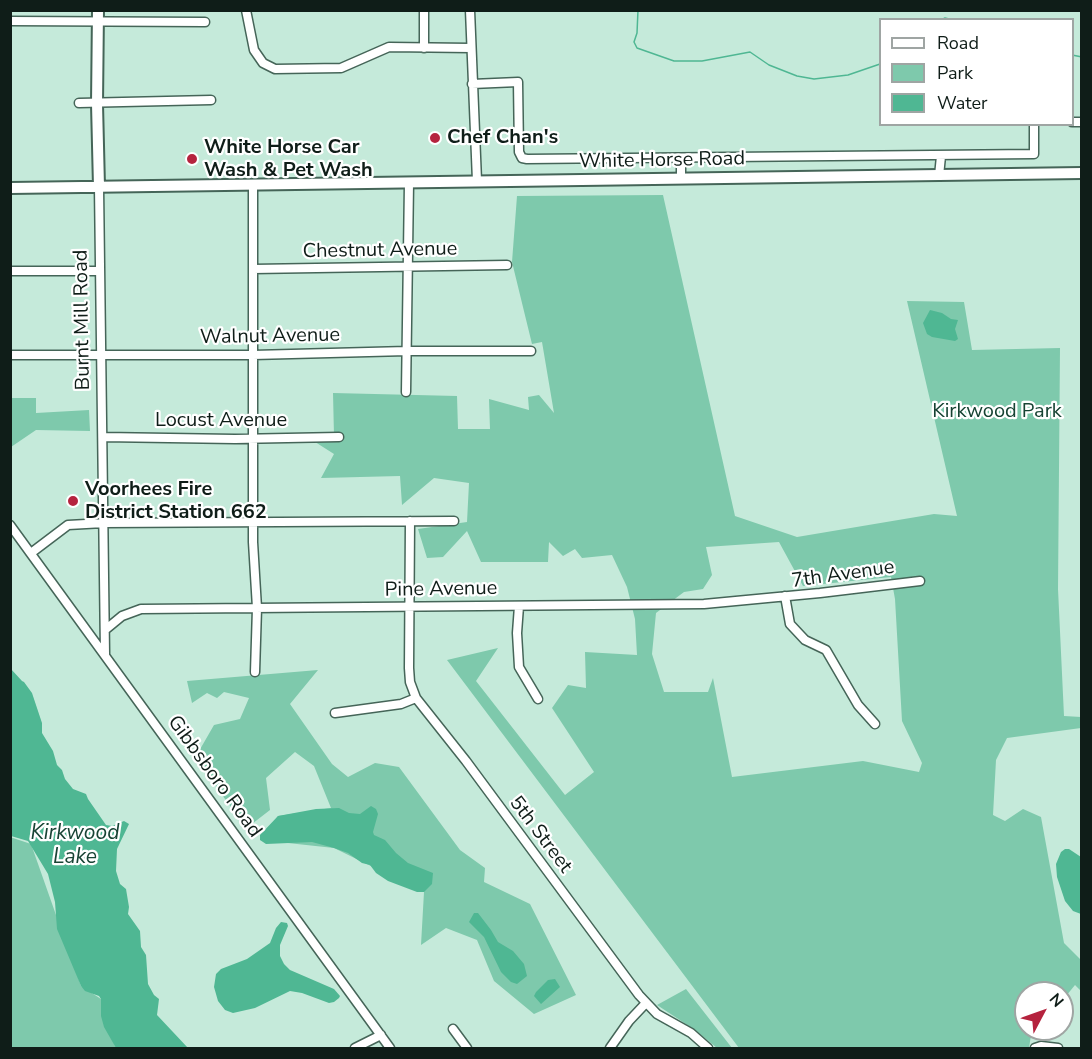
<!DOCTYPE html>
<html>
<head>
<meta charset="utf-8">
<style>
	body { margin:0 }
	#map { position:relative; width:1092px; height:1059px; overflow:hidden; background:#c5eada; font-family:"Nunito Sans",sans-serif }
	canvas { display:block }
	.frame { position:absolute; inset:0; border:12px solid #0f1d18; pointer-events:none }
	.legend { position:absolute; left:879px; top:18px; width:195px; height:108px; box-sizing:border-box; background:#fff; border:2px solid #9fa5a3; margin:0; padding:8px 10px; list-style:none; font-size:18px; color:#0f1d18 }
	.legend li { display:flex; align-items:center; gap:12px; height:30px }
	.legend b { width:30px; border:2px solid #9fa5a3 }
	.north { position:absolute; left:1014px; top:981px; width:60px; height:60px; box-sizing:border-box; background:#fff; border:2px solid #9fa5a3; border-radius:50%; rotate:49deg; font-size:16px; font-weight:700; line-height:24px; text-align:center; color:#0f1d18 }
	.north::after { content:''; display:block; margin:auto; width:21px; height:27px; background:#b5233e; clip-path:polygon(50% 0,100% 100%,50% 72%,0 100%) }
</style>
</head>
<body>
<div id="map">
<canvas width="1092" height="1059"></canvas>
<div class="frame"></div>
<ul class="legend">
<li><b style="height:8px;background:#fff"></b>Road</li>
<li><b style="height:16px;background:#7ec9ac"></b>Park</li>
<li><b style="height:16px;background:#4fb793"></b>Water</li>
</ul>
<div class="north">N</div>
</div>
<script>
const ctx = document.querySelector('canvas').getContext('2d');
ctx.lineJoin = 'round';
function fillPath(path, color) { ctx.fillStyle = color; ctx.fill(path, 'evenodd'); }
const poly = rows => new Path2D(rows.map(r => 'M' + r).join(''));
function trace(path, color, width, dash) { ctx.strokeStyle = color; ctx.lineWidth = width; ctx.lineCap = dash ? 'butt' : 'round'; ctx.setLineDash(dash || []); ctx.stroke(path); }
function drawText(font, color, halo, rows, align = 'center') {
  ctx.font = font + ' "Nunito Sans",sans-serif'; ctx.lineWidth = 4.5; ctx.setLineDash([]); ctx.textBaseline = 'middle'; ctx.strokeStyle = halo; ctx.fillStyle = color; for (const [text, x, y, turn = 0] of rows) {
    ctx.save(); ctx.translate(x, y); ctx.rotate((+turn || 0) * Math.PI / 180); ctx.textAlign = isNaN(turn) ? turn : align; if (halo) ctx.strokeText(text, 0, 0); ctx.fillText(text, 0, 0); ctx.restore();
  }
}
fillPath(poly([
	[663,195,735,516,797,537,934,514,957,516,907,301,964,302,972,350,1060,348,1058,589,1064,716,1081,717,1081,728,1007,738,996,760,993,815,1005,821,1023,809,1041,817,1064,943,1081,960,1081,991,1075,985,1062,1001,1062,993,1026,993,1026,1029,1032,1029,1029,1048,739,1048,447,660,498,648,476,681,565,795,594,772,552,708,568,685,586,688,585,652,637,655,635,619,627,587,612,555,582,558,575,549,563,556,549,542,548,562,481,562,467,531,443,557,427,558,418,529,467,522,469,483,434,478,402,505,400,476,321,478,334,454,312,440,334,436,333,393,457,396,458,429,490,429,489,399,529,410,528,397,539,395,554,413,542,342,532,344,512,262,517,196],
	[779,542,803,586,891,577,895,599,902,721,922,763,919,772,863,761,732,777,713,678,708,692,664,692,652,654,656,613,684,592,703,589,712,575,706,547],
	[11,398,36,398,36,413,89,410,90,431,36,430,11,447],
	[318,670,290,704,332,764,348,777,375,763,399,767,460,850,485,868,484,882,530,904,576,995,534,1014,494,981,477,940,446,928,421,945,424,892,334,848,260,840,278,816,331,808,314,766,295,752,266,778,270,810,248,827,236,814,195,758,214,725,240,719,249,698,224,692,217,698,207,693,192,703,187,681],
	[10,837,31,844,81,986,101,999,115,1046,117,1048,11,1048],
	[686,989,732,1048,717,1048,695,1030,657,1005]
]), '#7ec9ac');
fillPath(poly([
	[930,310,942,313,951,319,958,320,955,329,958,339,955,341,932,337,927,334,923,323],
	[11,669,22,681,24,682,32,693,42,723,42,733,53,751,57,765,62,770,65,779,73,789,86,794,88,799,106,825,112,826,124,821,129,824,117,849,116,871,120,884,126,889,129,907,128,914,140,931,141,947,146,955,148,984,154,995,159,999,157,1015,188,1048,116,1048,104,1027,101,1016,101,999,99,996,85,991,81,986,57,929,55,902,48,874,28,841,11,836],
	[371,806,376,809,378,814,373,832,374,835,385,840,396,853,408,863,433,873,432,884,424,892,417,892,388,881,376,873,370,865,362,863,348,853,334,848,312,842,266,844,260,840,260,835,278,816,316,809,339,808,349,813,360,814],
	[1065,849,1069,849,1081,857,1081,914,1073,911,1065,901,1057,877,1056,864,1061,852],
	[474,913,478,913,491,930,498,942,513,951,524,964,527,976,517,984,511,982,501,972,484,937,469,922],
	[281,922,287,923,288,926,280,945,280,956,284,964,290,970,334,989,340,996,339,998,334,1002,329,1003,302,993,290,991,255,1008,233,1013,225,1010,218,1001,214,987,216,974,221,969,247,959,270,943,276,928],
	[555,979,560,987,541,1004,534,996,536,992,548,980]
]), '#4fb793');
trace(poly([
	[638,10,637,33,634,42,637,48,674,61,702,61,750,52,769,65,797,76,814,79,848,75,880,64],
	[941,20,945,18,953,20],
	[1072,55,1082,57]
]), '#4fb793', 1.5);
const minor = poly([
	[246,10,254,50,263,63,275,69,341,68,389,47,471,48],
	[470,10,477,181],
	[10,21,205,22],
	[424,48,424,10],
	[472,84,518,82,519,152,522,158,527,159,1034,154,1034,124],
	[79,103,211,100],
	[1072,122,1082,122],
	[681,158,681,179],
	[939,176,941,156],
	[253,184,253,542,257,608,255,672],
	[99,187,105,654],
	[253,269,507,265],
	[10,271,100,271],
	[10,355,253,355,407,351,531,351],
	[406,392,409,183],
	[103,437,235,439,339,437],
	[410,521,409,668,410,682,416,698,466,761,639,995,657,1014,691,1033,708,1048],
	[10,525,390,1048],
	[31,553,68,525,104,523,454,521],
	[785,596,790,624,805,640,826,650,858,705,875,724],
	[519,606,517,633,519,667,538,699],
	[105,630,122,616,141,609,704,604,820,593,920,581],
	[335,713,401,704,416,698],
	[453,1029,467,1048],
	[355,1048,381,1035],
	[610,1048,629,1021,646,1003],
	[1035,1048,1041,1046,1058,1048]
]);
const major = poly([
	[98,10,97,104,99,187],
	[10,188,1082,173]
]);
trace(minor, '#456558', 11);
trace(major, '#456558', 14);
trace(minor, '#fff', 8);
trace(major, '#fff', 10);
for (const [x, y, r, color] of [
	[435,138,6,"#b5233e"],
	[192,159,6,"#b5233e"],
	[73,501,6,"#b5233e"]
]) { const dot = new Path2D(); dot.arc(x, y, r, 0, 2 * Math.PI); ctx.fillStyle = color; ctx.fill(dot); trace(dot, '#fff', 2); }
drawText('bold 20px', '#0f1d18', '#fff', [
	["Chef Chan's",447,138],
	["White Horse Car",204,148],
	["Wash & Pet Wash",204,171],
	["Voorhees Fire",85,490],
	["District Station 662",85,513]
], 'left');
drawText('20px', '#0f1d18', '#fff', [
	["White Horse Road",662,161,-1],
	["Chestnut Avenue",380,251,-1],
	["Burnt Mill Road",83,320,-91],
	["Walnut Avenue",270,337,-1],
	["Locust Avenue",221,421],
	["7th Avenue",843,575,-8],
	["Pine Avenue",441,590,-1],
	["Gibbsboro Road",214,777,54],
	["5th Street",540,835,53]
]);
drawText('20px', '#164333', '#fff', [
	["Kirkwood Park",997,412]
]);
drawText('italic 21px', '#184435', '#fff', [
	["Kirkwood",75,834],
	["Lake",75,858]
]);
</script>
</body>
</html>
